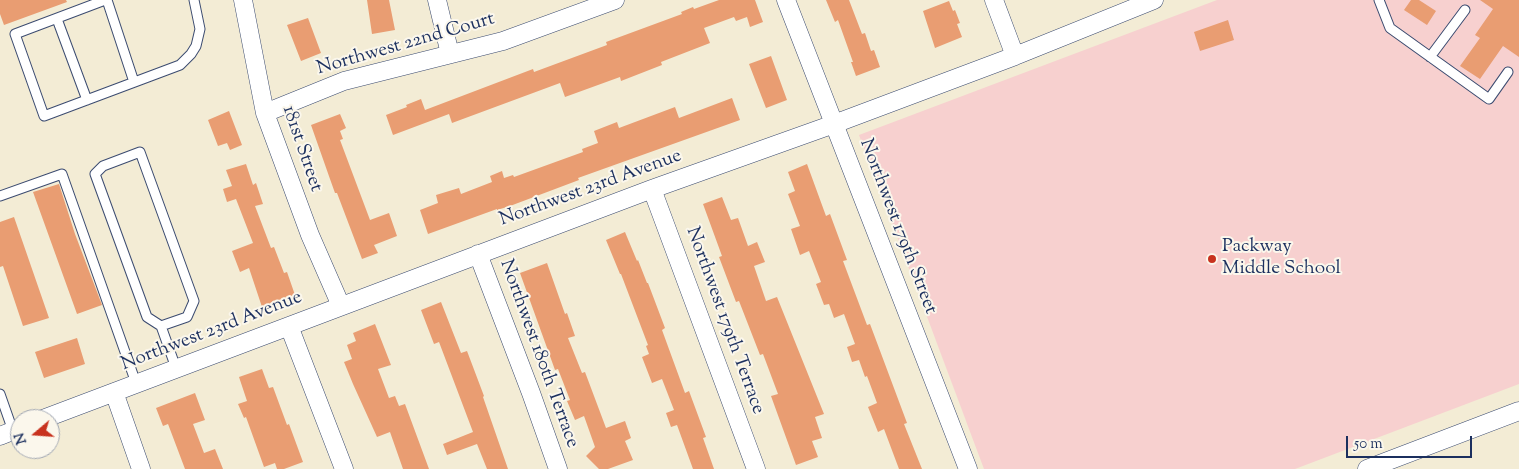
<!DOCTYPE html>
<html>
<head>
<meta charset="utf-8">
<style>
	body { margin:0 }
	#map { position:relative; width:1519px; height:469px; overflow:hidden; background:#f3ecd5; font-family:"Sorts Mill Goudy",serif }
	canvas { display:block }
	.north { position:absolute; left:10px; top:409px; width:50px; height:50px; box-sizing:border-box; background:#fbf7ec; border:1px solid #a1a7b3; border-radius:50%; rotate:252deg; font-size:14px; font-weight:700; line-height:20px; text-align:center; color:#1b2f5e }
	.north::after { content:''; display:block; margin:auto; width:18px; height:22px; background:#c8321e; clip-path:polygon(50% 0,100% 100%,50% 72%,0 100%) }
	.scale { position:absolute; left:1346px; top:436px; width:126px; height:22px; box-sizing:border-box; border:2px solid #1b2f5e; border-top:0; padding-left:6px; font-size:15px; line-height:18px; white-space:nowrap; color:#1b2f5e; -webkit-text-stroke:4px #fbf7ec; paint-order:stroke }
</style>
</head>
<body>
<div id="map">
<canvas width="1519" height="469"></canvas>
<div class="north">N</div>
<div class="scale">50 m</div>
</div>
<script>
const ctx = document.querySelector('canvas').getContext('2d');
ctx.lineJoin = 'round';
function fillPath(path, color) { ctx.fillStyle = color; ctx.fill(path, 'evenodd'); }
const poly = rows => new Path2D(rows.map(r => 'M' + r).join(''));
function trace(path, color, width, dash) { ctx.strokeStyle = color; ctx.lineWidth = width; ctx.lineCap = dash ? 'butt' : 'round'; ctx.setLineDash(dash || []); ctx.stroke(path); }
function drawText(font, color, halo, rows, align = 'center') {
  ctx.font = font + ' "Sorts Mill Goudy",serif'; ctx.lineWidth = 4; ctx.setLineDash([]); ctx.textBaseline = 'middle'; ctx.strokeStyle = halo; ctx.fillStyle = color; for (const [text, x, y, turn = 0] of rows) {
    ctx.save(); ctx.translate(x, y); ctx.rotate((+turn || 0) * Math.PI / 180); ctx.textAlign = isNaN(turn) ? turn : align; if (halo) ctx.strokeText(text, 0, 0); ctx.fillText(text, 0, 0); ctx.restore();
  }
}
fillPath(poly([
	[1217,0,1519,0,1519,384,1295,469,984,469,859,135]
]), '#f7d0cf');
fillPath(poly([
	[0,0,66,0,67,2,4,25,0,14],
	[367,0,389,0,395,30,372,34],
	[719,0,755,0,763,22,750,27,747,17,736,21,734,17,704,28,710,43,661,62,662,65,621,81,620,77,565,97,560,83,452,123,449,114,393,135,386,115,407,107,406,105,421,99,425,110,533,69,534,72,607,45,606,42,682,14,681,12,693,7,694,9],
	[826,0,849,0,862,34,865,33,871,51,874,50,880,67,856,76,851,62,853,62,838,20,835,22],
	[1411,0,1419,0,1436,11,1427,25,1404,10],
	[1480,0,1519,0,1519,57,1503,46,1480,79,1460,66,1480,38,1475,35,1493,9],
	[949,1,953,11,955,10,960,23,957,24,962,37,935,48,923,11],
	[308,18,321,53,301,61,287,25],
	[1228,20,1234,40,1200,51,1194,32],
	[771,56,787,100,766,108,749,64],
	[732,98,740,120,578,178,579,180,510,206,497,210,497,209,428,234,420,210,438,203,436,195,459,188,461,194,492,182,490,176,502,171,504,178,513,175,514,177,583,152,582,149,598,143,594,131,617,122,619,128,675,107,679,118],
	[229,111,242,145,230,150,227,143,218,146,208,120],
	[340,114,346,128,340,131,343,139,340,140,370,220,389,213,397,236,374,245,378,253,362,259,337,193,335,193,330,179,311,125],
	[246,164,253,185,256,183,263,204,255,206,271,248,274,247,284,273,287,272,295,295,262,307,249,268,240,272,232,251,253,243,236,199,227,202,223,189,232,186,226,170],
	[807,164,826,216,830,214,847,260,843,261,867,325,870,324,907,423,904,424,922,469,899,469,884,429,878,432,868,407,877,403,867,376,865,377,859,360,852,362,847,347,855,344,844,314,834,318,829,304,824,305,816,284,821,282,809,251,800,255,791,229,800,226,788,194,795,191,788,172],
	[59,184,75,234,102,305,77,314,33,192],
	[722,197,731,220,738,218,748,246,757,242,765,262,754,266,766,301,777,297,824,414,815,417,822,438,812,441,818,457,796,465,771,396,778,394,763,354,760,355,739,301,736,302,719,257,722,256,703,204],
	[14,217,49,318,23,326,3,266,0,267,0,222],
	[625,232,637,261,638,260,647,283,648,283,665,328,662,330,685,393,689,391,706,437,703,438,714,469,693,469,677,425,671,427,666,413,674,410,662,379,652,383,642,357,649,354,646,346,648,345,621,274,620,274,606,240],
	[547,263,565,314,567,313,575,336,568,338,582,373,585,372,606,428,625,421,631,438,625,441,633,460,608,469,599,469,586,456,595,447,584,416,575,420,567,401,570,400,558,369,555,370,520,273],
	[441,302,461,353,467,351,484,396,483,397,508,469,487,469,477,444,447,455,443,444,473,432,439,342,434,344,421,310],
	[375,324,391,365,378,369,389,398,395,396,399,406,405,404,429,469,403,469,390,432,377,437,353,384,344,362,352,359,347,345,356,341,353,333],
	[77,338,85,364,44,378,35,352],
	[262,369,269,388,273,387,287,425,289,424,303,462,284,469,277,469,275,463,264,467,246,417,244,418,238,404,247,401,239,377],
	[195,393,205,420,193,424,204,453,215,449,223,469,185,469,168,424,163,426,156,408]
]), '#e99d72');
const lane = poly([
	[105,0,15,34,44,116,180,65,191,54,196,46,200,29,194,0],
	[107,0,134,82],
	[1379,0,1390,28,1489,99,1508,72],
	[57,19,87,100],
	[1430,57,1465,10],
	[0,196,62,174,136,383],
	[161,326,187,317,194,301,140,152,103,166,95,174,147,317,161,326,176,368],
	[0,394,13,431]
]);
const street = poly([
	[243,0,265,113,310,235,341,306],
	[437,0,450,54],
	[786,0,968,469],
	[994,0,1015,56],
	[265,113,344,81,503,41,615,0],
	[652,189,756,469],
	[478,254,531,393,558,469],
	[289,326,344,469],
	[114,392,141,469],
	[43,419,652,189,834,124,1015,56,1154,0],
	[0,436,20,428],
	[1367,469,1519,411]
]);
trace(lane, '#3b4b70', 11);
trace(street, '#3b4b70', 19);
trace(lane, '#fff', 9);
trace(street, '#fff', 18);
for (const [x, y, r, color] of [
	[1212,259,5,"#c8321e"]
]) { const dot = new Path2D(); dot.arc(x, y, r, 0, 2 * Math.PI); ctx.fillStyle = color; ctx.fill(dot); trace(dot, '#fbf7ec', 2); }
drawText('19px', '#1b2f5e', '#fbf7ec', [
	["Northwest 22nd Court",406,45,-16],
	["181st Street",301,149,71],
	["Northwest 23rd Avenue",591,189,-20],
	["Northwest 179th Street",897,227,69],
	["Northwest 179th Terrace",724,321,70],
	["Northwest 23rd Avenue",212,332,-21],
	["Northwest 180th Terrace",538,354,70]
]);
drawText('19px', '#1b2f5e', '#fbf7ec', [
	["Packway",1222,248],
	["Middle School",1222,270]
], 'left');
</script>
</body>
</html>
